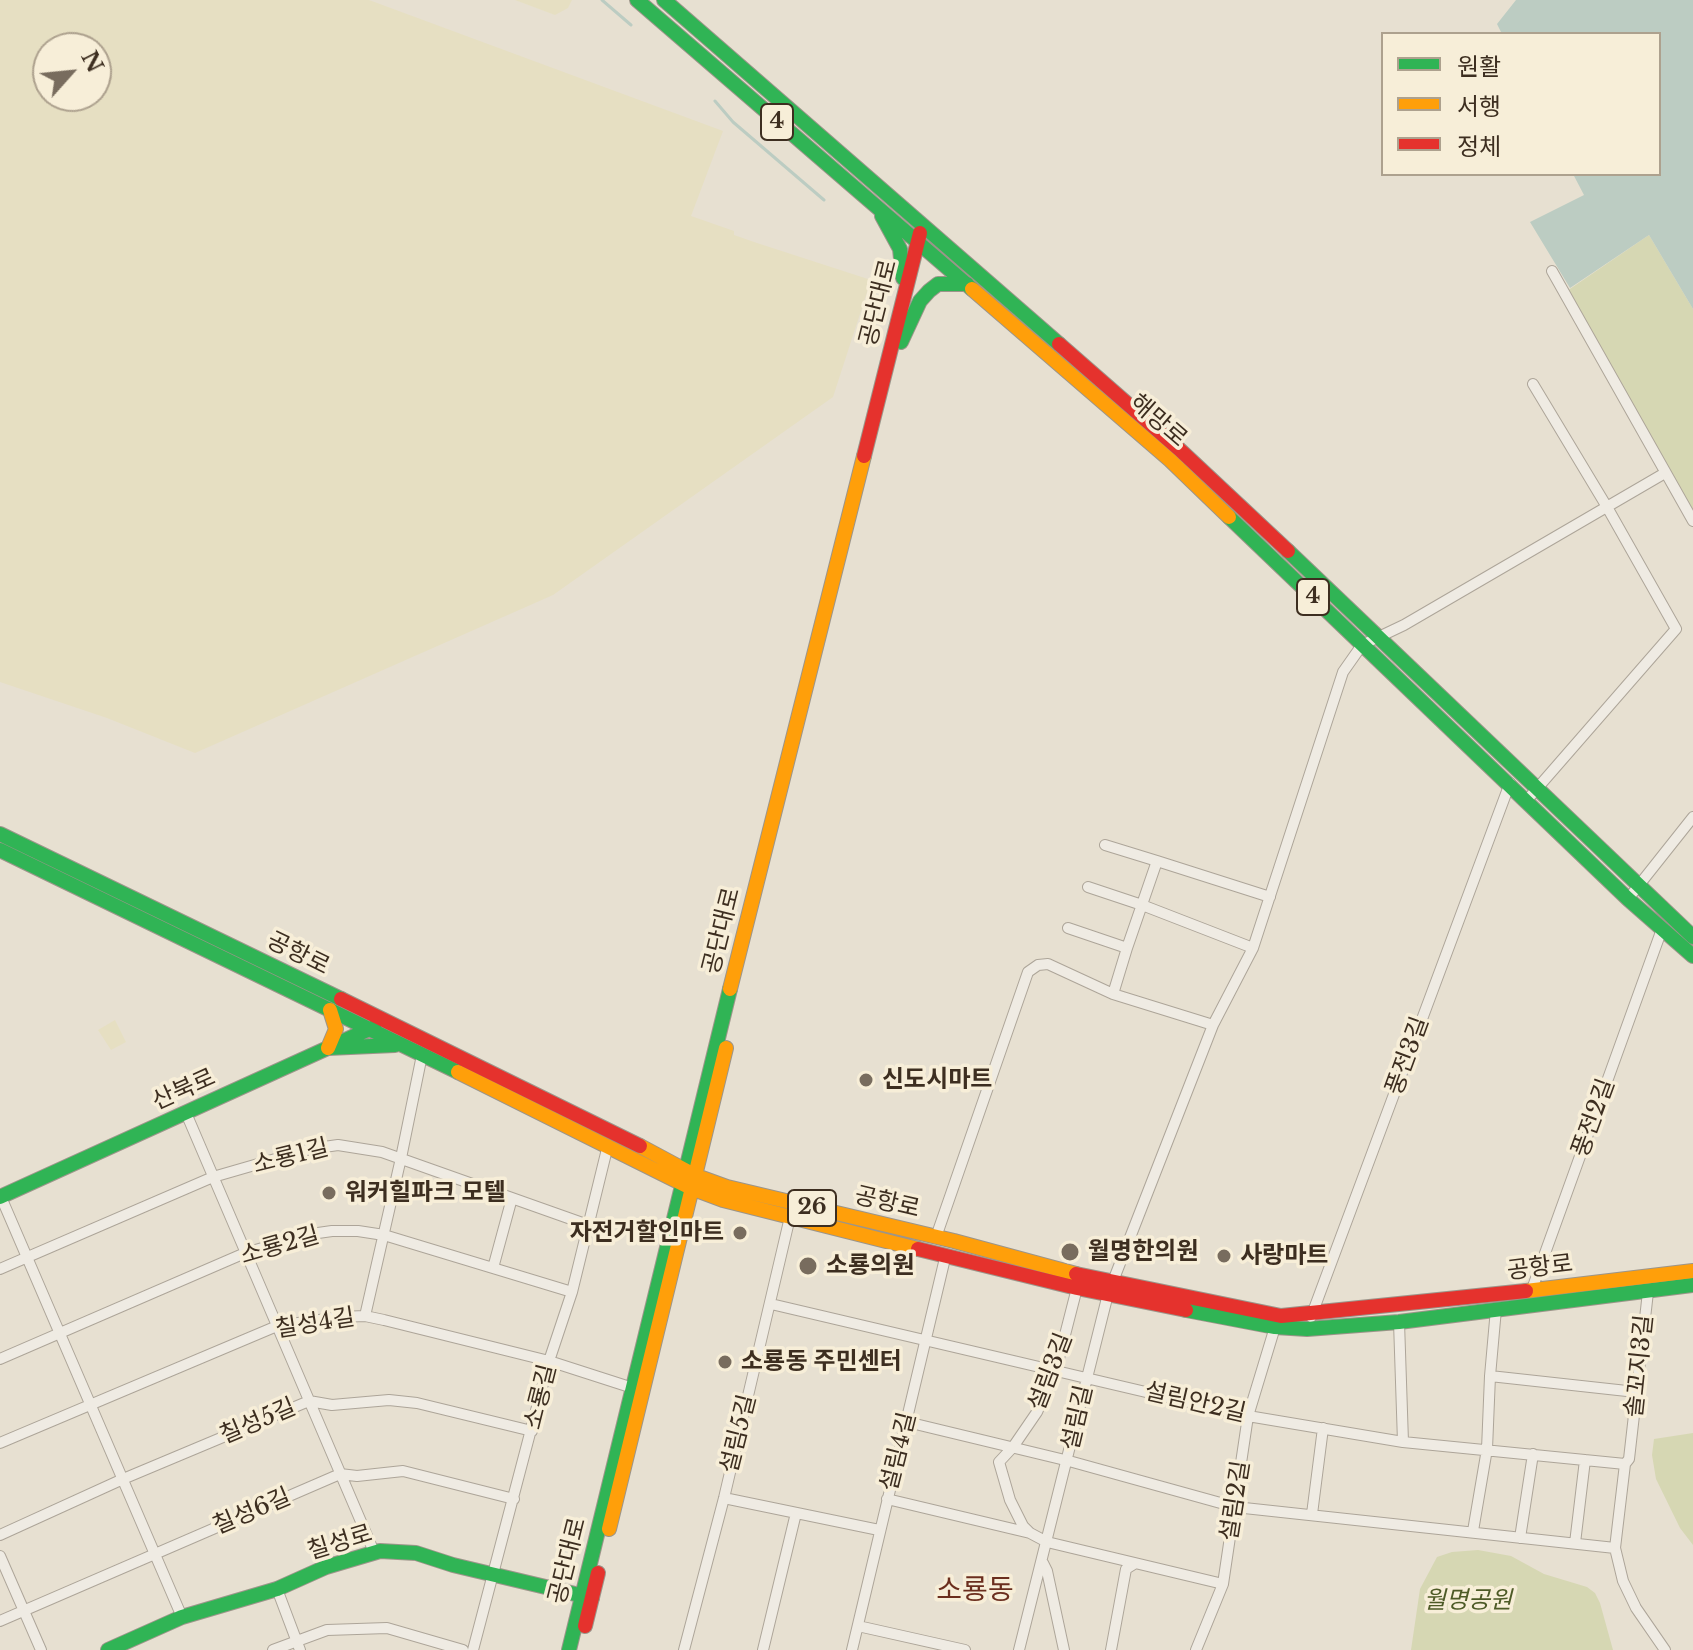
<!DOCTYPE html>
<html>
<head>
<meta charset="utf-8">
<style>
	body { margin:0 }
	#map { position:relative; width:1693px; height:1650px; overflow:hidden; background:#e7e0d1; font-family:"Libre Baskerville","Noto Sans KR",serif }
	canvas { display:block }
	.legend { position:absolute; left:1381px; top:32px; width:280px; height:144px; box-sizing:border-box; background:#f7eed8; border:2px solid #ada18e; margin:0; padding:10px 14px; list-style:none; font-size:24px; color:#3d2e20 }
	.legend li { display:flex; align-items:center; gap:16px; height:40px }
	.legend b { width:40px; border:2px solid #ada18e }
	.north { position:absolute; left:32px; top:32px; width:80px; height:80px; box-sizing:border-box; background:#f7eed8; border:2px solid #ada18e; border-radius:50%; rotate:63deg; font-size:22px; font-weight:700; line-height:32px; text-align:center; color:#3d2e20 }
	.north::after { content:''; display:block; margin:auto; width:28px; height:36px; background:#786c5e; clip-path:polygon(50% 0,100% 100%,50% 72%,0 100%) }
</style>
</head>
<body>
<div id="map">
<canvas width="1693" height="1650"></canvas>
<ul class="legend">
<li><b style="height:10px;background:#30b455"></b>원활</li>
<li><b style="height:10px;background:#ff9f0a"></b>서행</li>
<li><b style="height:10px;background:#e5322d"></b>정체</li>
</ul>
<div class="north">N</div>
</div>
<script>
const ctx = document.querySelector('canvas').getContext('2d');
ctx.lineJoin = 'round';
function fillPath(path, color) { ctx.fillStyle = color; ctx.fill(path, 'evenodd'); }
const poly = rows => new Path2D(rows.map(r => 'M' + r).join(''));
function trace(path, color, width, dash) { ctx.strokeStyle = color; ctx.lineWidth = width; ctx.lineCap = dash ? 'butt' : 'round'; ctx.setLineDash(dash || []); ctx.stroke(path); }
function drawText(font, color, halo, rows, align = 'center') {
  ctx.font = font + ' "Libre Baskerville","Noto Sans KR",serif'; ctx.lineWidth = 7; ctx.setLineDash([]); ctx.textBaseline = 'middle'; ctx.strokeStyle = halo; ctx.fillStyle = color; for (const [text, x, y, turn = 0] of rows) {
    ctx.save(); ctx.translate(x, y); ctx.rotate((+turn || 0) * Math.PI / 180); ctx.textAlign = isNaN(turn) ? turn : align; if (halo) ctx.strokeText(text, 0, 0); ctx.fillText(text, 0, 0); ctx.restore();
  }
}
fillPath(poly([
	[0,0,369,0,723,131,691,216,734,231,734,235,757,243,871,280,833,397,553,595,195,753,107,718,0,682],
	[96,48,96,96,48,96,48,48],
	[515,0,572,0,568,8,555,15],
	[115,1020,126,1042,111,1050,98,1030]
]), '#e6dfc2');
fillPath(poly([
	[1649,235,1693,309,1693,521,1564,293],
	[1693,1433,1693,1545,1680,1528,1656,1479,1652,1455,1654,1439],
	[1478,1550,1511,1556,1544,1574,1587,1587,1595,1593,1600,1603,1613,1650,1411,1650,1420,1589,1437,1557,1452,1552]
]), '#d6d7b3');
fillPath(poly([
	[1516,0,1693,0,1693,309,1649,235,1570,288,1530,222,1584,195,1573,174,1659,174,1659,34,1502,34,1497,24]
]), '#bcccc2');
trace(poly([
	[602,0,631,25],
	[715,101,733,122,824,200]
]), '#bcccc2', 3);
const street = poly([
	[1552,271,1693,521],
	[1527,800,1676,629,1607,507,1533,384],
	[1105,845,1157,861,1127,948],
	[1157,861,1270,897],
	[1088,887,1142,905,1253,948],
	[1628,899,1693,817],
	[1068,928,1127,948,1113,994],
	[186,1113,374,1552],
	[1,1197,182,1617],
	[936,1237,1028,972,1038,965,1048,964,1113,994,1213,1025],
	[493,1268,512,1198],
	[0,1269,213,1177,310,1149,338,1145,382,1152,588,1225],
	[1531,1292,1662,929],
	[1648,1292,1629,1459,1625,1464,1615,1548,1623,1581,1636,1608,1665,1650],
	[771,1304,1248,1416,1403,1442,1625,1464],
	[365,1316,401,1158,422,1055],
	[1311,1317,1510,783],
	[1399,1322,1403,1442],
	[0,1359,245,1253,311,1234,332,1231,358,1231,384,1235,572,1292],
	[1490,1376,1636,1392],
	[907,1422,1069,1461,1235,1507,1615,1548],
	[0,1443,277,1326,340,1317,365,1316,384,1320,549,1361,636,1389],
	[724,1498,879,1530],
	[887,1499,1030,1533,1047,1542,1223,1584],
	[1312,1514,1323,1428],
	[1473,1531,1487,1449,1490,1376,1496,1309],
	[1030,1533,1023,1526,1010,1500,999,1462,1013,1447,1037,1412,1056,1370,1077,1288],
	[0,1535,123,1479,309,1401,332,1405,389,1400,417,1403,532,1431],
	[1520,1538,1533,1454],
	[1575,1543,1585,1460],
	[0,1556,41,1650],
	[1043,1563,1047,1571,1064,1650],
	[277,1589,300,1650],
	[0,1621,340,1474,357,1476,403,1471,514,1499],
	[858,1626,965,1650],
	[273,1650,327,1630,387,1628,463,1650],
	[473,1650,549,1361,572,1292,608,1145],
	[684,1650,724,1498,790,1217],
	[763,1650,796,1513],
	[852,1650,946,1254],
	[1019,1650,1108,1294,1213,1025,1253,948,1343,672,1362,645,1404,625,1665,473],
	[1111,1650,1126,1569,1134,1564],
	[1196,1650,1223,1584,1248,1416,1275,1327]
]);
const fast = poly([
	[637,0,972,289],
	[664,0,1059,344],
	[882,216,900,249,903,278],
	[901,342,920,301,929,291,938,284,967,284],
	[1229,517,1628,899,1693,956],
	[1288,551,1693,937],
	[0,834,341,999],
	[0,850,458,1072],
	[328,1048,395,1045],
	[0,1197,374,1027],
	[1186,1310,1275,1327,1307,1329,1399,1322,1693,1285],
	[108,1650,182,1617,277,1589,326,1567,380,1551,416,1553,453,1565,592,1598],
	[569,1650,730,989]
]);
const slow = poly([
	[972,289,1170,460,1229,517],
	[730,989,864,456],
	[328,1048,336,1029,330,1010],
	[458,1072,691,1188,723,1200,918,1249],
	[640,1146,694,1175,727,1187,954,1241,1076,1274],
	[1526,1291,1693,1271],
	[609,1529,726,1048]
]);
const jam = poly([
	[1059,344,1179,449,1288,551],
	[864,456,920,233],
	[341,999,640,1146],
	[918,1249,1077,1288,1186,1310],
	[1076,1274,1281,1316,1526,1291],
	[585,1626,598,1573]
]);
trace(street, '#ada599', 12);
trace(fast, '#9c958a', 16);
trace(slow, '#9c958a', 16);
trace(jam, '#9c958a', 16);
trace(street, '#efebe3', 10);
trace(fast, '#30b455', 14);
trace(slow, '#ff9f0a', 14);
trace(jam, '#e5322d', 14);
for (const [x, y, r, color] of [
	[866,1080,8,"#786c5e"],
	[329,1193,8,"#786c5e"],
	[740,1233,8,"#786c5e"],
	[1070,1252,10,"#786c5e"],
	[1224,1256,8,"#786c5e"],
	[808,1266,10,"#786c5e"],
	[725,1362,8,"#786c5e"]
]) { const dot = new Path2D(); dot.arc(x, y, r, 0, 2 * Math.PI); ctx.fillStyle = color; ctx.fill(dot); trace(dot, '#f7eed8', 3); }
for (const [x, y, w] of [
	[777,122,32],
	[1313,597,32],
	[812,1208,48]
]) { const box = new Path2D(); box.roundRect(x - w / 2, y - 18, w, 36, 6); ctx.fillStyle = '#f7eed8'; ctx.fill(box); trace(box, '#3d2e20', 2); }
drawText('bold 22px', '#3d2e20', null, [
	["4",777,122],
	["4",1313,597],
	["26",812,1208]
]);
drawText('24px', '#3d2e20', '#f7eed8', [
	["공단대로",879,303,-76],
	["해망로",1158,421,41],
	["공단대로",722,931,-76],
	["공항로",298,954,26],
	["풍전3길",1408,1056,-70],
	["산북로",184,1090,-24],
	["풍전2길",1594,1118,-70],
	["소룡1길",291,1157,-14],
	["공항로",887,1203,13],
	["소룡2길",280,1246,-16],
	["공항로",1540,1268,-7],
	["칠성4길",315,1324,-9],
	["솔꼬지3길",1640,1366,-84],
	["설림3길",1051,1372,-69],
	["소룡길",541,1397,-76],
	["설림안2길",1195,1403,13],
	["설림길",1078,1418,-77],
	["칠성5길",258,1422,-23],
	["설림5길",739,1434,-76],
	["설림4길",899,1452,-76],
	["설림2길",1236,1501,-81],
	["칠성6길",252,1512,-23],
	["칠성로",340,1543,-17],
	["공단대로",568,1561,-76]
]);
drawText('bold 24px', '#3d2e20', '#f7eed8', [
	["신도시마트",882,1080],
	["워커힐파크 모텔",345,1193],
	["자전거할인마트",724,1233,"right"],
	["월명한의원",1088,1252],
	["사랑마트",1240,1256],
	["소룡의원",826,1266],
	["소룡동 주민센터",741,1362]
], 'left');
drawText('italic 24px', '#4d5a26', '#f7eed8', [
	["월명공원",1468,1601]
]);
drawText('28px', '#6b2e1e', '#f7eed8', [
	["소룡동",975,1591]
]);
</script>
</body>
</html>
